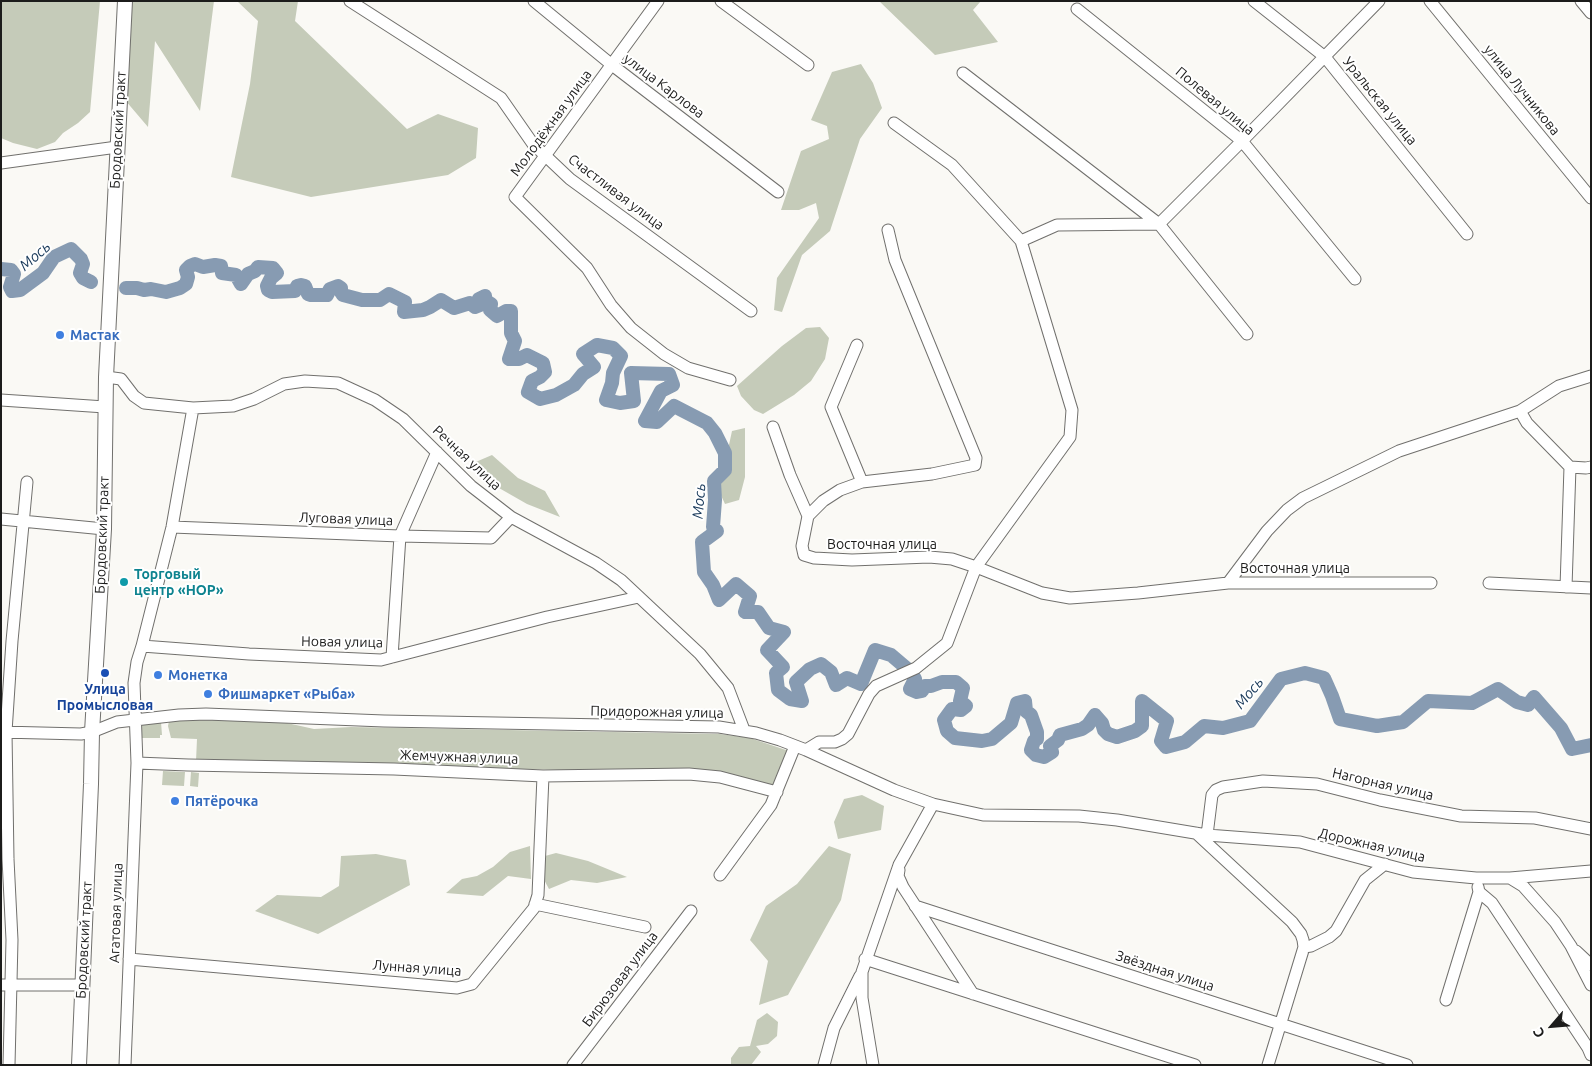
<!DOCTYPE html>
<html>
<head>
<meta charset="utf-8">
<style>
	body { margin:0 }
	#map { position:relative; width:1592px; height:1066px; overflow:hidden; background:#faf9f5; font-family:Ubuntu,sans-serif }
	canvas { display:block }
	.frame { position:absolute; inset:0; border:2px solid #1c1c1b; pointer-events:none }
	.north { position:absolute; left:1527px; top:1001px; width:50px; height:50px; -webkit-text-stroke:4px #fff; paint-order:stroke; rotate:243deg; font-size:14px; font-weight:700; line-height:20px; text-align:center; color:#1c1c1b }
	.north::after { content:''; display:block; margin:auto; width:18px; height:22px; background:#1c1c1b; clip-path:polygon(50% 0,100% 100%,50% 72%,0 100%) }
</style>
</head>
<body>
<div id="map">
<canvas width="1592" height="1066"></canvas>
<div class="frame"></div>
<div class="north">С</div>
</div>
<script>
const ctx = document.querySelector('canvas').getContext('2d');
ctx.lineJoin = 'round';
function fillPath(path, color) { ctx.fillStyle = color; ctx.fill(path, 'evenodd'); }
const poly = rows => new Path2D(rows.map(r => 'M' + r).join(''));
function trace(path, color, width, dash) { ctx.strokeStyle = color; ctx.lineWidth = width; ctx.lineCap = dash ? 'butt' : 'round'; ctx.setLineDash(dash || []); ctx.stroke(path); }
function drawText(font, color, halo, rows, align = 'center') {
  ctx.font = font + ' Ubuntu,sans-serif'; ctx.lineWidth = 4; ctx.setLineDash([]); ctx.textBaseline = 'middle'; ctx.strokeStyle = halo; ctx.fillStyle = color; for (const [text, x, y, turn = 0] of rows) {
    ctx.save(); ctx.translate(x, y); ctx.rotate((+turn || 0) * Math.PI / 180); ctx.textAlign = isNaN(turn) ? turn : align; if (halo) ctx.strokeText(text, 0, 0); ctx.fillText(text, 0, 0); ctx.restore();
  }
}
fillPath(poly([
	[1,1,100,1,90,112,78,123,63,133,55,142,37,149,13,143,1,138],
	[129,1,214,1,200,111,155,41,148,127,125,100],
	[237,1,298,1,295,21,407,129,438,114,478,128,476,158,448,175,311,197,231,177,250,84,258,21],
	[879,1,981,1,973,10,998,42,935,55],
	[861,64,873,83,882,108,860,139,830,231,802,255,782,312,774,310,777,278,819,218,816,203,799,210,781,210,801,151,829,139,827,126,811,120,832,72],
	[820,327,829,338,825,359,811,381,794,395,763,414,754,410,741,396,737,386,782,346,806,328],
	[745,428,745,477,739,500,725,504,719,491,732,431],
	[492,455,518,478,545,491,560,517,527,504,499,488,471,464],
	[198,719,287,723,314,729,351,727,720,734,750,738,789,751,776,787,721,774,196,761,197,739,171,738,168,726,169,721],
	[161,722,162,735,160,735,160,738,141,738,142,725,145,723],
	[163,771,185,772,184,786,162,785],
	[191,772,199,773,198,787,190,786],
	[862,795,884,806,881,830,838,839,834,822,844,799],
	[530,846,531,879,508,876,483,896,446,893,462,879,477,876,493,867,510,852],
	[829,846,851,854,841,900,788,995,759,1005,768,961,750,940,766,906,797,884],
	[556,853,588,861,627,877,597,883,571,880,549,889,542,876,545,856],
	[376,854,406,860,410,885,318,934,255,911,277,895,321,897,339,886,341,856],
	[767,1013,778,1022,777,1036,768,1044,756,1046,761,1052,751,1065,731,1065,731,1058,739,1047,750,1046,757,1020]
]), '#c5cbb9');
trace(poly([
	[1,269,11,270,14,274,10,287,12,291,20,290,43,273,54,257,71,249,81,259,83,264,80,273,83,278,91,282],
	[126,288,137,288,144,290,151,289,166,292,180,288,186,284,188,277,186,270,190,266,195,264,203,267,215,265,221,266,222,273,236,275,241,284,248,274,255,271,258,267,273,268,277,273,271,278,267,286,268,290,272,292,295,291,297,286,301,285,305,286,308,294,311,295,327,295,330,289,338,286,341,288,341,292,343,295,362,300,380,300,389,294,405,302,404,312,423,310,430,307,441,300,454,308,470,303,475,307,480,305,479,299,485,296,486,301,491,304,490,310,497,316,506,311,511,311,511,333,515,341,509,359,519,359,527,355,543,363,545,372,540,377,532,381,528,392,540,399,556,395,574,385,583,374,594,367,583,354,597,345,613,348,621,356,613,373,612,383,606,400,620,403,634,401,631,373,669,374,673,385,661,391,645,421,657,422,674,406,707,423,715,433,725,453,725,470,714,481,715,500,713,527,717,531,702,542,704,572,713,585,719,600,736,584,750,596,745,612,758,612,769,628,784,632,767,650,783,667,776,673,778,690,790,699,802,701,796,682,810,669,821,664,831,672,836,685,847,678,861,684,875,650,891,655,911,672,915,679,910,689,917,692,922,691,925,686,931,686,942,682,956,682,963,688,960,701,966,706,961,710,952,709,944,720,947,731,955,738,982,741,992,739,1011,723,1017,703,1025,701,1026,711,1031,715,1037,732,1037,739,1034,741,1031,750,1036,755,1044,757,1052,752,1050,746,1058,740,1060,735,1082,729,1088,725,1095,715,1102,723,1104,730,1108,734,1117,737,1135,731,1142,726,1142,701,1167,721,1161,741,1166,747,1185,742,1204,726,1223,728,1250,721,1281,679,1305,673,1324,678,1332,696,1340,719,1377,726,1403,722,1428,701,1472,703,1498,689,1517,702,1528,705,1534,697,1561,728,1572,749,1591,745]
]), '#879bb2', 14);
const minor = poly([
	[350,1,501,98,533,144,570,179,751,311],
	[534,1,612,65,778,192],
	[658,1,515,197,587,268,611,305,631,328,664,354,688,368,730,380],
	[721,1,808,65],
	[1254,1,1325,57,1467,234],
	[1430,1,1591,198],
	[1581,1,1591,13],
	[1077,9,1242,141,1355,279],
	[963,73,1159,224,1247,334],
	[1,163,117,147],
	[888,230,895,260,976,458,975,465,932,474,862,482,840,490,823,501,808,516,802,546,804,555,814,558,852,560,929,557,952,559,976,567,1042,593,1070,598,1138,593,1228,583,1431,583],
	[1021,241,1057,225,1159,224,1242,141,1379,1],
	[857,345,831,407,862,482],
	[106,377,121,379,134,396,144,403,193,408,233,406,254,399,284,384,305,381,338,383,375,400,403,419,471,486,511,517,596,563,621,580,700,654,728,688,744,730],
	[1,400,105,407],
	[1520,411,1527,423,1570,467,1586,468,1591,467],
	[773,427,790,475,808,516],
	[1,519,104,529],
	[172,527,400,536,491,538,511,517],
	[1228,583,1267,531,1287,510,1303,498,1399,451,1520,411,1559,386,1591,376],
	[1489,583,1591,588],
	[1566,587,1570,467],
	[142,646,172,527,193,408],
	[392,657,400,536,437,452],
	[1,732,81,734,92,732,117,722,179,715,206,714,384,721,719,727,756,733,780,740,806,750,894,790,933,804,983,815,1079,816,1117,820,1207,835,1300,842,1413,872,1476,878,1510,878,1591,871],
	[806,750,819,742,835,742,842,739,848,734,869,694,876,686,916,668,947,643,976,567,1070,437,1072,410,1021,241,952,165,894,123],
	[137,763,188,765,394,769,543,776,689,774,720,777,777,792],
	[1196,833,1292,922,1301,934,1303,940,1304,947,1268,1065],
	[1207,835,1212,795,1216,790,1223,787,1263,781,1317,784,1380,800,1461,816,1535,818,1591,829],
	[899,870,898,876,903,887,973,994],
	[720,875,771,805,795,746],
	[1510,878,1523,886,1555,922,1571,946,1591,985],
	[1479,892,1492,903,1588,1048,1591,1055],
	[535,904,645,927],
	[915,906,1407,1065],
	[1304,947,1311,946,1329,937,1336,931,1365,880,1385,864],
	[1576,951,1591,965],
	[129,959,457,988,472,984,534,908,538,895,543,776],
	[865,959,1195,1065],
	[1,985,82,985],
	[1446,1000,1479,892,1478,887],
	[9,1065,12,940,8,859,6,732,12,641,27,482],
	[125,1065,137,763,134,683,137,662,142,646,249,654,381,660,547,617,639,597],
	[573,1065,691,911],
	[824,1065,834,1028,860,976],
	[873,1065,862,998,862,972,899,865,933,804]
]);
const major = poly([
	[79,1065,91,784,92,732,104,529,106,377,125,1]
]);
trace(minor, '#71706d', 13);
trace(major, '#71706d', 16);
trace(minor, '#fff', 11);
trace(major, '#fff', 14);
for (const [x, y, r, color] of [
	[60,335,5,"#3f7fe0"],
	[124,582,5,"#0f9aa8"],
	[105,673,5,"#1a4fb4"],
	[158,675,5,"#3f7fe0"],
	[208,694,5,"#3f7fe0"],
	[175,801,5,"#3f7fe0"]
]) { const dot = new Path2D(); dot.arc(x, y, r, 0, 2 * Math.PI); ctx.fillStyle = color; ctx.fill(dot); trace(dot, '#fff', 2); }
drawText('14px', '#1c1c1b', '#fff', [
	["улица Карлова",664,86,37],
	["улица Лучникова",1522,90,51],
	["Полевая улица",1215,101,40],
	["Уральская улица",1380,101,51],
	["Молодёжная улица",551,123,-54],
	["Бродовский тракт",118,130,-87],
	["Счастливая улица",616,192,37],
	["Речная улица",467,458,43],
	["Луговая улица",346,519,2],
	["Бродовский тракт",102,535,-88],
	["Восточная улица",882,544],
	["Восточная улица",1295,568],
	["Новая улица",342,642,1],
	["Придорожная улица",657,712,1],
	["Жемчужная улица",459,757,2],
	["Нагорная улица",1383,784,13],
	["Дорожная улица",1372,845,13],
	["Агатовая улица",116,913,-88],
	["Бродовский тракт",84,940,-87],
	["Лунная улица",417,968,4],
	["Звёздная улица",1165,971,18],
	["Бирюзовая улица",620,979,-53]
]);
drawText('bold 14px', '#366cbe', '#fff', [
	["Мастак",70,335],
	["Монетка",168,675],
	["Фишмаркет «Рыба»",218,694],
	["Пятёрочка",185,801]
], 'left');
drawText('bold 14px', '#0d838f', '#fff', [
	["Торговый",134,574],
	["центр «НОР»",134,590]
], 'left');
drawText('bold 14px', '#164399', '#fff', [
	["Улица",105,689],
	["Промысловая",105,705]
]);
drawText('italic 15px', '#153657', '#fff', [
	["Мось",35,256,-41],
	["Мось",699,501,-85],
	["Мось",1249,693,-50]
]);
</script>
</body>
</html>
